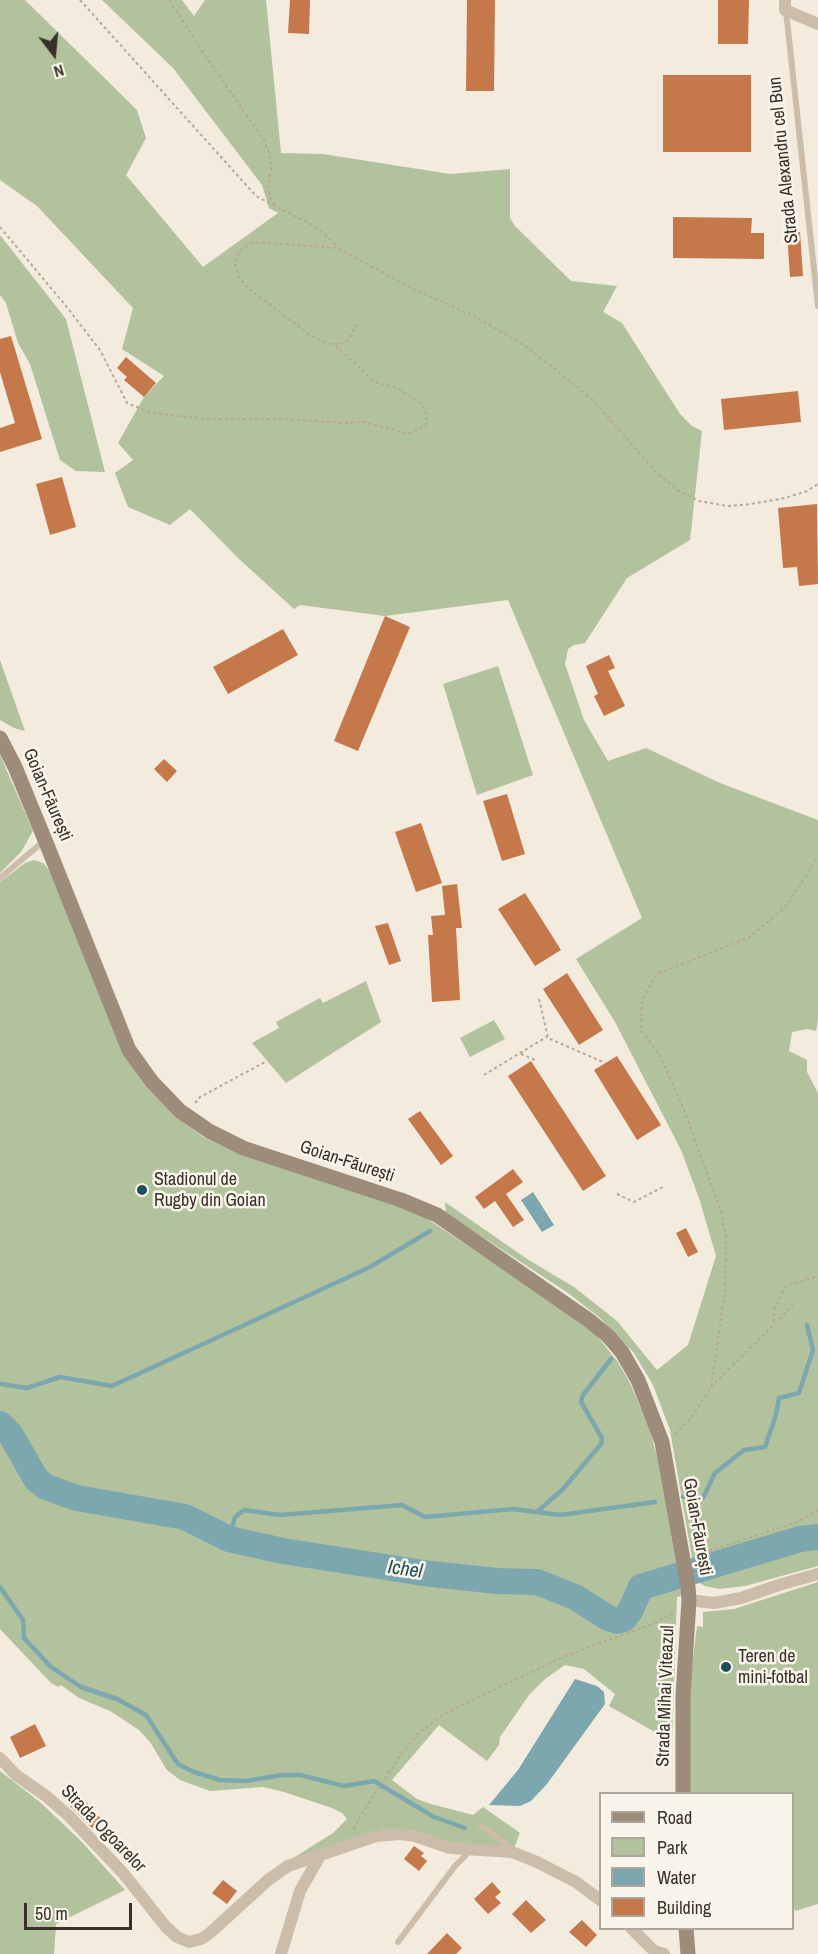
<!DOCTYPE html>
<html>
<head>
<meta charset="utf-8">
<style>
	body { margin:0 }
	#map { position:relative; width:818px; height:1954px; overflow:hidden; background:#f2ebde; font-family:"Archivo Narrow",sans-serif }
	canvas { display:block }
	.legend { position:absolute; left:599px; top:1792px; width:195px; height:138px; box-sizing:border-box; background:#faf5ea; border:2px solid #aca69d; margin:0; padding:8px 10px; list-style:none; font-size:18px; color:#383029 }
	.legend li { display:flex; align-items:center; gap:12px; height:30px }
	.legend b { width:30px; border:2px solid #aca69d }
	.north { position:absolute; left:24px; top:24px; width:60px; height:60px; -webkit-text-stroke:4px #faf5ea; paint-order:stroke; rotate:164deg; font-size:16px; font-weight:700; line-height:24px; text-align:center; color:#383029 }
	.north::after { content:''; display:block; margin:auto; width:21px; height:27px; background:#383029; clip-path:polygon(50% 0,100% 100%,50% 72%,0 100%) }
	.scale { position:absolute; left:24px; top:1903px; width:108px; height:27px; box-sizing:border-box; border:3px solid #383029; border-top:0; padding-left:8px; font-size:18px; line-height:21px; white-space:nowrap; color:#383029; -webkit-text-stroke:4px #faf5ea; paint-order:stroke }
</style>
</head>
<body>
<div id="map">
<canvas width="818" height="1954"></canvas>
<ul class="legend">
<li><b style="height:8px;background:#9e8c7b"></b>Road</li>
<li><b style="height:16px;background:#b1c29d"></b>Park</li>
<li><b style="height:16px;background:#7da7af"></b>Water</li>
<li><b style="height:16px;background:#c57849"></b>Building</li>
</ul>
<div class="north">N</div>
<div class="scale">50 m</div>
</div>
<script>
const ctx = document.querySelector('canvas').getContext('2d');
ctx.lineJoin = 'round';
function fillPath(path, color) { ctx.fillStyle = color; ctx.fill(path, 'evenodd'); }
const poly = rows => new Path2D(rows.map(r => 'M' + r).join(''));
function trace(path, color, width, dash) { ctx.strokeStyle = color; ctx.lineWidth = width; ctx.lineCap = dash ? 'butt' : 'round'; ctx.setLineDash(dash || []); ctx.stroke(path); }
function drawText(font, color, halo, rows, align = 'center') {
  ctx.font = font + ' "Archivo Narrow",sans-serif'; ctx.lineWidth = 5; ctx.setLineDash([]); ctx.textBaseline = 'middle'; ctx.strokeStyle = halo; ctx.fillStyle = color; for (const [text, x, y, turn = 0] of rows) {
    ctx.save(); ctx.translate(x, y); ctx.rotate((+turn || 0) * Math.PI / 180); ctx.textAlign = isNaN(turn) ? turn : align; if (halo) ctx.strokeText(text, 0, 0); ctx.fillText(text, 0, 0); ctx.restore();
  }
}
fillPath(poly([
	[0,0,25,0,137,110,146,138,126,175,203,267,278,213,269,208,262,185,173,68,102,0,182,0,194,16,205,0,266,0,281,153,323,154,450,174,510,169,510,218,515,226,571,281,617,286,603,312,622,323,680,414,692,426,702,431,690,540,627,578,585,643,574,645,568,649,565,664,584,720,608,761,646,748,720,783,818,820,818,1018,816,1031,807,1029,792,1032,789,1051,807,1060,807,1072,818,1093,818,1566,745,1586,719,1589,705,1586,696,1581,670,1430,653,1385,634,1353,600,1318,568,1293,446,1213,445,1202,527,1259,574,1287,617,1321,657,1370,688,1345,716,1256,699,1198,681,1150,615,1022,576,959,642,918,508,600,385,616,300,605,294,609,239,559,190,509,170,525,128,507,115,473,133,460,118,443,144,397,164,376,122,349,133,308,37,206,0,180],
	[0,235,66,319,105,472,76,471,60,460,30,364,18,343,6,303,0,295],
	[0,660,25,731,14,728,0,720],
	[498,666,533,775,477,795,443,684],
	[0,755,33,831,21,852,0,873],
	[34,860,43,863,49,870,123,1051,145,1086,176,1117,203,1137,241,1155,407,1209,423,1216,579,1320,597,1336,618,1362,630,1383,650,1431,657,1456,682,1596,677,1597,672,1740,667,1739,609,1706,615,1694,584,1669,565,1665,545,1679,529,1695,500,1737,499,1745,487,1761,439,1725,392,1780,417,1799,431,1804,473,1815,483,1807,520,1833,514,1848,457,1844,409,1830,384,1829,355,1837,290,1860,333,1833,347,1819,342,1813,332,1808,284,1792,263,1787,210,1791,180,1780,167,1770,150,1742,139,1730,110,1711,79,1698,61,1685,58,1687,51,1683,0,1629,0,882,25,863],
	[366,981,381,1022,286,1083,252,1043,279,1028,276,1022,320,998,323,1003],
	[494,1020,505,1039,470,1057,460,1038],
	[818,1582,818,1904,795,1911,793,1904,792,1794,690,1794,688,1698,697,1626,703,1627,703,1612,734,1609],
	[0,1771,41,1803,81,1841,125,1890,56,1924,54,1954,0,1954]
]), '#b1c29d');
fillPath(poly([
	[533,1192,554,1225,542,1232,521,1200],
	[575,1679,597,1686,604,1692,605,1704,547,1784,531,1801,520,1806,489,1805,518,1770]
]), '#7da7af');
trace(poly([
	[0,1384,27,1388,60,1377,112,1386,370,1267,430,1231],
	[683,1497,703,1498,715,1473,744,1450,765,1447,776,1415,779,1398,799,1393,813,1350,807,1325],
	[537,1512,563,1489,601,1444,602,1438,581,1402,583,1395,611,1359],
	[229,1539,235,1517,244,1510,280,1515,402,1505,425,1517,513,1509,560,1515,655,1502],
	[0,1587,23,1620,24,1638,51,1667,81,1687,117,1699,146,1715,178,1764,194,1772,220,1780,246,1781,282,1775,300,1775,344,1786,374,1781,434,1817,465,1828]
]), '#7da7af', 4.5);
trace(poly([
	[0,1424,11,1435,36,1479,46,1487,77,1498,185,1517,229,1539,283,1551,423,1573,497,1581,537,1582,575,1597,608,1618,617,1621,624,1619,630,1611,641,1587,800,1539,818,1537]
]), '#7da7af', 26);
fillPath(poly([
	[290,0,310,0,309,34,288,33],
	[467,0,495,0,494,91,466,91],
	[718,0,749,0,748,44,718,44],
	[663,75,751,75,751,152,663,152],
	[673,217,752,218,751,233,764,233,764,259,673,258],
	[800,232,803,276,790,277,787,233],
	[11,336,42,439,0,452,0,428,15,423,0,372,0,339],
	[126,357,156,383,144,397,124,380,127,377,117,368],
	[798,391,801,422,724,430,721,399],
	[62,477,76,527,50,535,36,484],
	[817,504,818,584,799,586,797,567,783,568,778,508],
	[385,616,410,627,358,751,334,741],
	[283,629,298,655,228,694,213,667],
	[609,655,615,668,608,671,625,706,604,716,594,696,598,694,586,666],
	[164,759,177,771,167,782,154,769],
	[507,794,525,854,502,861,483,801],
	[421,823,442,883,416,892,395,832],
	[457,884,462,928,456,928,460,1000,432,1002,428,935,433,935,431,916,445,915,442,886],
	[525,893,561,950,535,966,498,909],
	[388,923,401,961,389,965,375,926],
	[567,973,603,1030,579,1045,543,989],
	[617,1056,661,1125,637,1140,594,1070],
	[531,1061,606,1176,583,1191,508,1076],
	[420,1111,453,1156,441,1165,408,1119],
	[513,1169,523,1182,506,1194,524,1220,513,1227,495,1201,484,1209,475,1197],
	[686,1228,698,1252,688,1257,676,1233],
	[35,1724,46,1746,20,1758,10,1737],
	[82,1797,102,1820,92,1828,70,1806],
	[414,1846,424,1853,421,1856,427,1861,419,1871,404,1859],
	[223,1880,237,1891,227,1904,212,1893],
	[492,1882,501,1892,495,1897,501,1903,488,1914,474,1899],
	[526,1900,546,1920,531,1933,512,1914],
	[582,1920,597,1935,586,1947,569,1932],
	[447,1933,462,1948,456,1954,427,1954]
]), '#c57849');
trace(poly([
	[80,0,256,196,318,228,337,246],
	[169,0,206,57,264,140,270,156,271,169,268,186,270,198,275,204],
	[0,227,66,306,100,350,127,403,152,413,206,419,287,419,342,423,364,422,408,434,426,425,427,415,421,403,397,388,375,382,334,344],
	[357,324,349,339,341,344,330,344,311,336,248,288,239,277,235,262,239,251,253,242,338,248,407,286,472,315,519,342,555,369,593,400,657,473,679,491,699,501,727,506,751,504,785,498,807,491,818,484],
	[539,999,548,1038,605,1063],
	[521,1054,535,1060],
	[484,1075,548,1036],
	[195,1103,200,1097,267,1061],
	[617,1194,634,1202,663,1187],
	[773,1322,775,1308,786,1286,818,1276],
	[711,1387,793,1305],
	[675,1434,692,1417,711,1387,725,1291,726,1235,721,1212,683,1107,660,1056,641,1030,642,1000,657,974,750,937,786,906,818,857],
	[698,1555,797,1522,818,1510],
	[354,1830,358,1820,375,1793,404,1750,421,1731,446,1713,565,1656,655,1623,673,1613]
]), '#b7a793', 2, [3, 3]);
trace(poly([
	[786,11,818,306],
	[0,878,45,840],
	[481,1826,504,1842,512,1852],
	[398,1942,455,1866,470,1851]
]), '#cbbda9', 6);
trace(poly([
	[785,0,785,10,818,24],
	[689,1600,714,1603,741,1598,782,1584,818,1574],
	[0,1758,16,1775,46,1796,69,1816,123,1873,166,1927,177,1937,189,1942,201,1939,210,1933,268,1880,288,1866,376,1836,400,1834,415,1836,450,1848,512,1852,537,1862,576,1882,600,1900],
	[631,1928,654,1951,664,1954],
	[281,1954,300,1891,321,1854]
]), '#cbbda9', 12);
trace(poly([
	[0,738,15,767,45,840,129,1050,152,1082,180,1111,209,1131,243,1148,401,1200,437,1215,590,1321,608,1336,622,1352,638,1380,662,1442,688,1587,689,1600,683,1696,683,1794],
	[686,1928,688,1954]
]), '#9e8c7b', 15);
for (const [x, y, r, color] of [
	[142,1190,6,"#1f4e59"],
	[726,1667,6,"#1f4e59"]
]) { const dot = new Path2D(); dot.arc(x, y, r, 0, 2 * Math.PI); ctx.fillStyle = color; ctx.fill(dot); trace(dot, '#faf5ea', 2); }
drawText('18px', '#383029', '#faf5ea', [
	["Strada Alexandru cel Bun",784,160,-96],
	["Goian-Făurești",47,795,67],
	["Goian-Făurești",347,1162,18],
	["Goian-Făurești",697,1527,80],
	["Strada Mihai Viteazul",666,1696,-88],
	["Strada Ogoarelor",103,1829,46]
]);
drawText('18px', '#383029', '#faf5ea', [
	["Stadionul de",154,1180],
	["Rugby din Goian",154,1201],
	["Teren de",738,1657],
	["mini-fotbal",738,1678]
], 'left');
drawText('italic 20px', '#1f4e59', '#faf5ea', [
	["Ichel",405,1570,8]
]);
</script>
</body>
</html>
